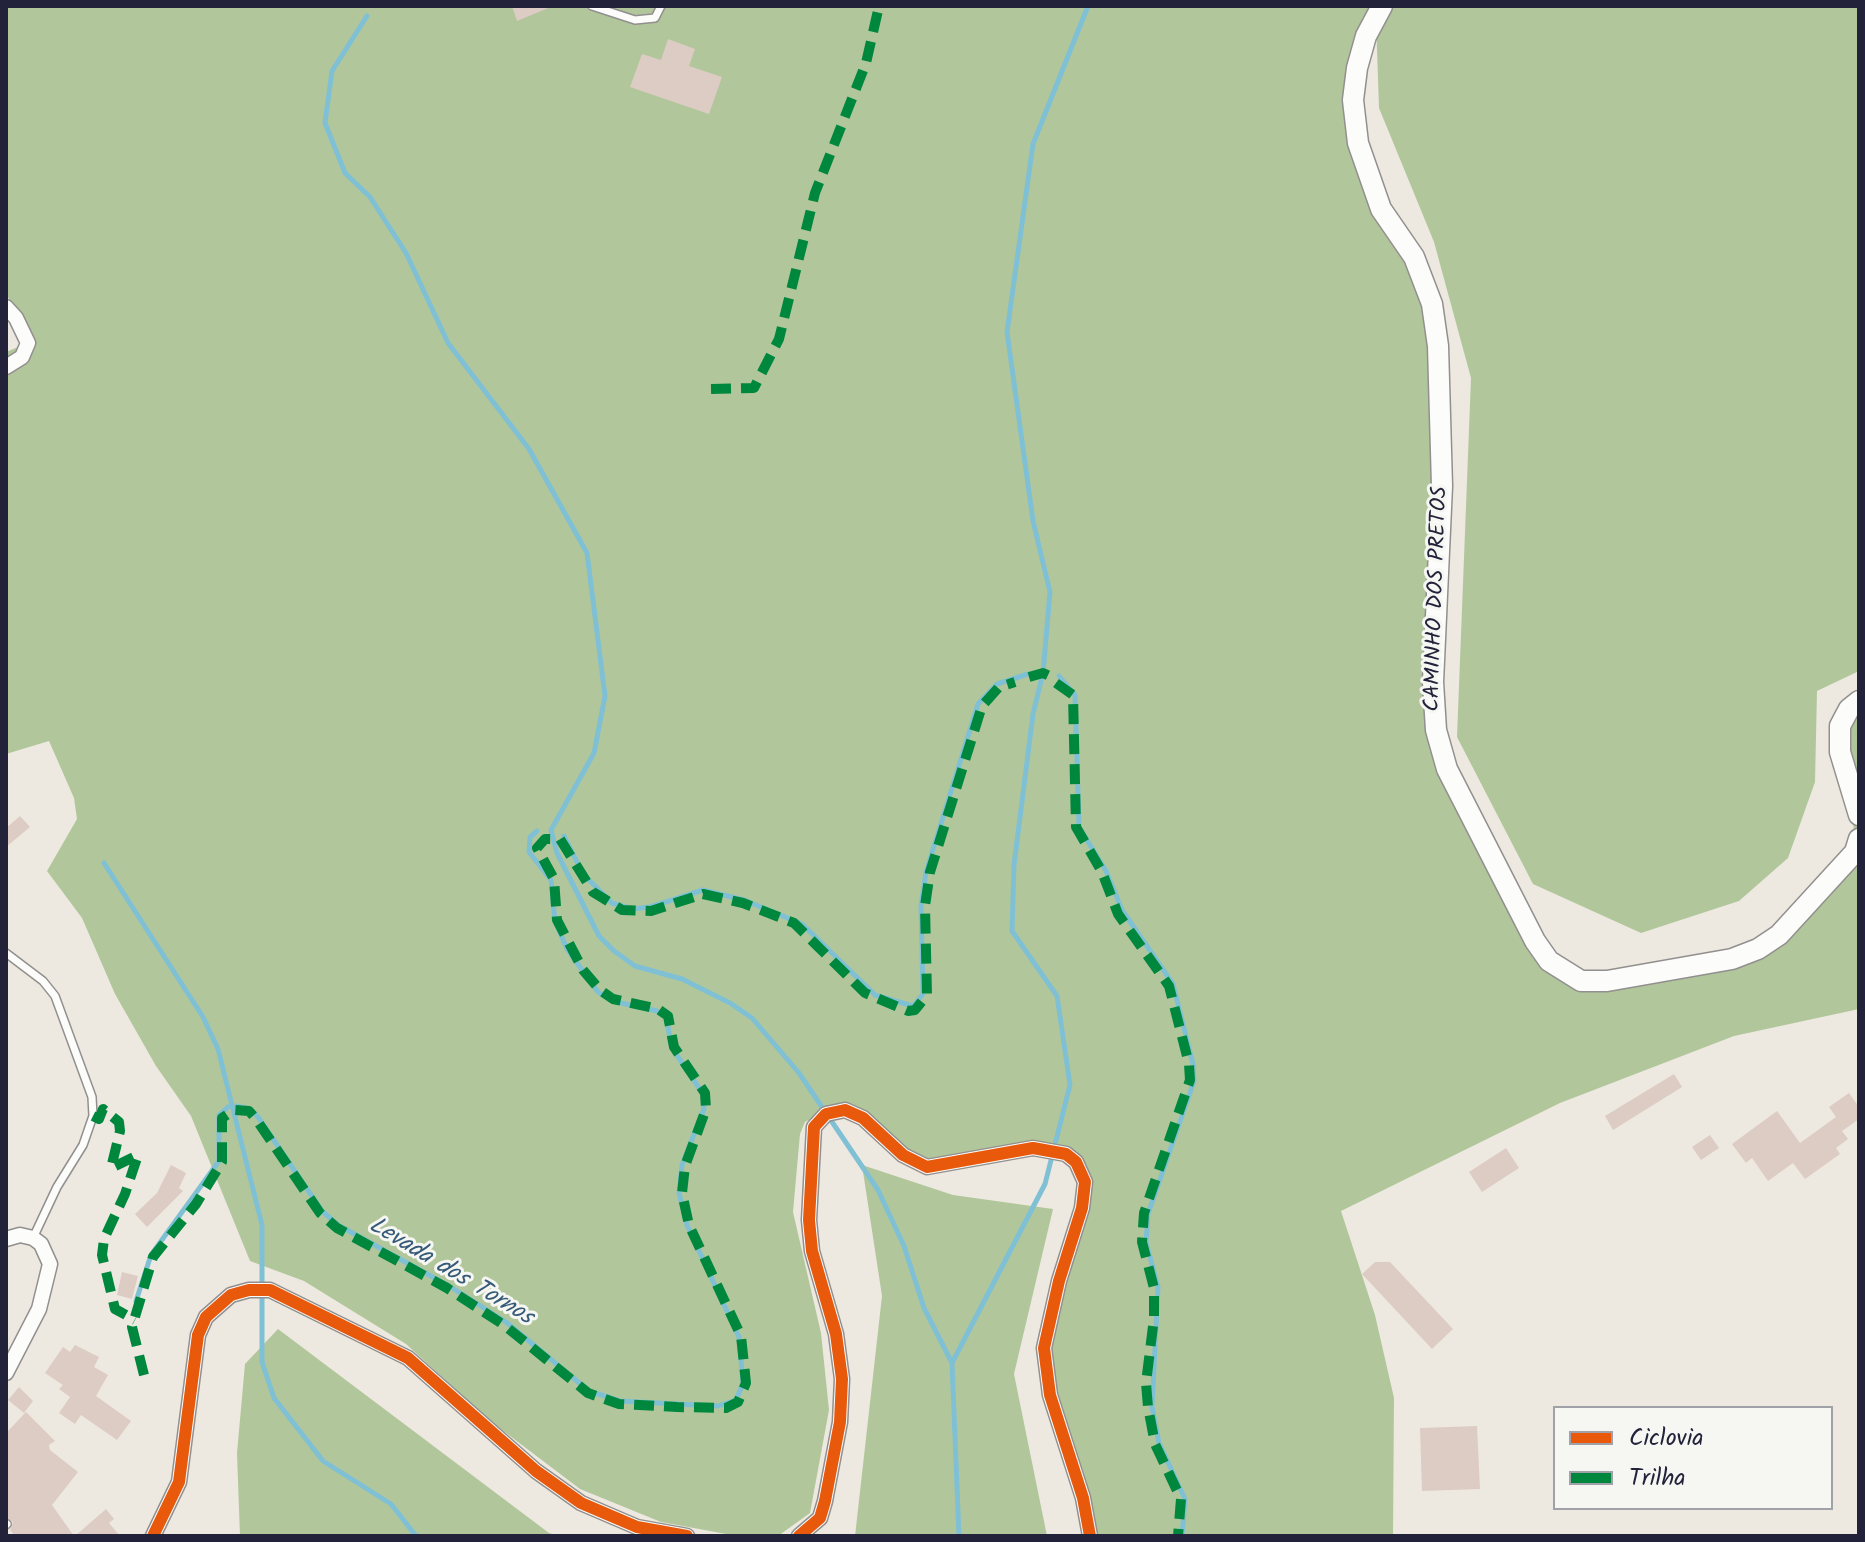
<!DOCTYPE html>
<html>
<head>
<meta charset="utf-8">
<style>
	body { margin:0 }
	#map { position:relative; width:1865px; height:1542px; overflow:hidden; background:#ede9e0; font-family:Kalam,sans-serif }
	canvas { display:block }
	.frame { position:absolute; inset:0; border:8px solid #22223b; pointer-events:none }
	.legend { position:absolute; left:1553px; top:1406px; width:280px; height:104px; box-sizing:border-box; background:#f6f6f2; border:2px solid #a1a1a9; margin:0; padding:10px 14px; list-style:none; font-size:24px; color:#22223b }
	.legend li { display:flex; align-items:center; gap:16px; height:40px }
	.legend b { width:40px; border:2px solid #a1a1a9 }
</style>
</head>
<body>
<div id="map">
<canvas width="1865" height="1542"></canvas>
<div class="frame"></div>
<ul class="legend">
<li><b style="height:10px;background:#e8590c"></b>Ciclovia</li>
<li><b style="height:10px;background:#00873e"></b>Trilha</li>
</ul>
</div>
<script>
const ctx = document.querySelector('canvas').getContext('2d');
ctx.lineJoin = 'round';
function fillPath(path, color) { ctx.fillStyle = color; ctx.fill(path, 'evenodd'); }
const poly = rows => new Path2D(rows.map(r => 'M' + r).join(''));
function trace(path, color, width, dash) { ctx.strokeStyle = color; ctx.lineWidth = width; ctx.lineCap = dash ? 'butt' : 'round'; ctx.setLineDash(dash || []); ctx.stroke(path); }
function drawText(font, color, halo, rows, align = 'center') {
  ctx.font = font + ' Kalam,sans-serif'; ctx.lineWidth = 6; ctx.setLineDash([]); ctx.textBaseline = 'middle'; ctx.strokeStyle = halo; ctx.fillStyle = color; for (const [text, x, y, turn = 0] of rows) {
    ctx.save(); ctx.translate(x, y); ctx.rotate((+turn || 0) * Math.PI / 180); ctx.textAlign = isNaN(turn) ? turn : align; if (halo) ctx.strokeText(text, 0, 0); ctx.fillText(text, 0, 0); ctx.restore();
  }
}
fillPath(poly([
	[6,6,1859,6,1859,671,1817,691,1815,782,1788,858,1739,901,1641,933,1533,884,1457,737,1471,378,1434,242,1379,108,1376,20,1366,36,1359,143,1432,304,1433,682,1447,769,1549,961,1581,981,1732,959,1798,915,1855,852,1851,782,1840,752,1859,701,1859,1009,1734,1036,1560,1103,1341,1211,1375,1315,1394,1398,1393,1536,1090,1536,1044,1348,1082,1208,1076,1162,1048,1150,927,1167,863,1118,816,1116,805,1122,800,1134,793,1212,821,1333,829,1410,810,1513,778,1536,737,1536,661,1522,580,1489,489,1420,406,1344,304,1281,250,1261,191,1116,156,1066,115,994,82,918,47,871,77,819,74,798,49,741,6,754,6,352,28,343,30,332,6,294],
	[862,1165,953,1195,1053,1209,1014,1374,1047,1536,855,1536,882,1296],
	[278,1329,549,1533,559,1536,240,1536,237,1453,245,1364]
]), '#b1c79b');
trace(poly([
	[367,16,332,71,325,123,345,173,370,197,406,253,448,343,529,449,587,553,605,696,594,753,551,830,557,853,599,936,614,951,635,966,682,979,730,1003,752,1018,799,1073,878,1190,904,1246,924,1308,952,1363],
	[1059,676,1075,695,1079,827,1106,871,1122,910,1173,984,1193,1064,1194,1081,1148,1214,1146,1242,1158,1287,1152,1407,1159,1443,1185,1499,1182,1536],
	[564,836,583,874,612,903,632,909,650,907,703,890,744,900,802,924,875,995,913,1006,923,994,921,906,926,872,978,704,997,684,1028,674],
	[104,863,203,1017,218,1049,262,1225,262,1362,274,1398,323,1461,391,1504,416,1536],
	[237,1106,250,1109,258,1117,322,1211,338,1225,449,1286,506,1322,589,1391,620,1401,677,1404,718,1406,736,1400,743,1383,739,1337,687,1225,679,1193,682,1165,704,1109,703,1094,672,1048,666,1017,657,1011,612,1001,598,992,567,949,555,921,551,880,529,852,530,837,537,831],
	[136,1301,151,1255,219,1161,219,1115,228,1107],
	[959,1536,952,1363,1045,1184,1070,1085,1057,996,1012,931,1014,865,1033,714,1043,673,1050,592,1033,521,1007,332,1033,144,1088,6]
]), '#80c0d5', 5);
fillPath(poly([
	[512,6,553,6,517,21],
	[668,39,695,49,689,66,722,77,709,114,630,87,642,54,661,60],
	[20,816,30,827,6,847,6,828],
	[1674,1074,1682,1087,1613,1130,1605,1116],
	[1849,1093,1859,1107,1859,1119,1842,1131,1848,1139,1836,1148,1840,1154,1805,1179,1793,1163,1768,1181,1752,1158,1746,1163,1732,1144,1777,1111,1800,1143,1836,1117,1829,1107],
	[1710,1135,1719,1148,1701,1160,1692,1147],
	[1506,1148,1519,1168,1482,1192,1469,1172],
	[171,1165,186,1173,179,1188,183,1191,147,1227,135,1214,157,1193],
	[1375,1262,1390,1262,1453,1329,1432,1349,1362,1274],
	[122,1272,138,1276,132,1299,117,1295],
	[75,1345,99,1357,94,1367,108,1375,96,1396,131,1421,117,1440,81,1415,75,1424,59,1413,70,1397,59,1389,63,1385,45,1373,63,1347,70,1352],
	[19,1387,33,1401,24,1413,8,1400],
	[26,1412,55,1441,49,1445,50,1450,78,1472,52,1505,74,1536,15,1536,10,1530,13,1522,6,1518,6,1433],
	[1477,1426,1480,1489,1422,1491,1420,1428],
	[106,1509,114,1519,109,1523,120,1536,75,1536]
]), '#ddccc4');
const lane = poly([
	[592,6,635,20,655,18,661,6],
	[6,953,43,981,55,996,92,1097,93,1116,83,1145,57,1187,33,1238],
	[6,1525,7,1524]
]);
const street = poly([
	[6,307,16,318,28,343,22,357,6,367],
	[6,1239,20,1235,33,1238,41,1244,50,1264,39,1309,6,1373],
	[153,1536,179,1482,198,1335,206,1317,231,1295,249,1290,270,1290,408,1358,536,1471,581,1503,637,1527,687,1536],
	[799,1536,820,1518,825,1501,840,1422,842,1379,836,1334,812,1251,809,1220,814,1127,826,1114,845,1110,863,1118,903,1155,927,1167,1033,1148,1066,1154,1076,1162,1085,1182,1082,1208,1059,1281,1044,1348,1050,1395,1083,1498,1090,1536]
]);
const secondary = poly([
	[1382,6,1366,36,1357,68,1353,100,1358,143,1381,209,1414,257,1432,304,1438,346,1442,486,1433,682,1436,730,1447,769,1535,941,1549,961,1581,981,1607,981,1732,959,1758,949,1779,935,1855,852,1859,839],
	[1859,701,1849,709,1840,726,1840,752,1859,815]
]);
trace(lane, '#928f8f', 10);
trace(street, '#928f8f', 17);
trace(secondary, '#928f8f', 23);
trace(lane, '#fcfcfa', 7);
trace(street, '#fcfcfa', 14);
trace(secondary, '#fcfcfa', 20);
trace(poly([
	[711,389,754,388,779,339,815,193,866,63,879,6],
	[1029,677,1043,673,1056,679],
	[1056,683,1073,695,1076,827,1102,872,1118,914,1169,986,1189,1064,1190,1080,1144,1213,1142,1242,1154,1288,1154,1318,1146,1383,1148,1407,1155,1444,1181,1499,1178,1536],
	[93,1116,99,1119,103,1109,119,1122,120,1131,111,1168,138,1155,125,1194,104,1239,102,1255,115,1309,135,1320],
	[144,1375,132,1327,153,1257,196,1204,222,1162,222,1118,234,1110,249,1111,256,1119,320,1213,337,1228,447,1288,504,1325,588,1393,619,1404,677,1407,726,1408,738,1402,746,1383,741,1336,689,1225,682,1193,685,1166,706,1109,705,1093,674,1047,668,1016,658,1009,613,999,600,990,583,970,557,920,554,879,537,848,545,839,560,839,593,892,622,910,651,911,703,894,743,903,794,923,865,993,908,1011,915,1010,927,995,925,906,930,872,982,706,999,687,1015,682]
]), '#00873e', 10, [20, 10]);
trace(poly([
	[153,1536,179,1482,198,1335,206,1317,231,1295,249,1290,270,1290,408,1358,536,1471,581,1503,637,1527,687,1536],
	[799,1536,820,1518,825,1501,840,1422,842,1379,836,1334,812,1251,809,1220,814,1127,826,1114,845,1110,863,1118,903,1155,927,1167,1033,1148,1066,1154,1076,1162,1085,1182,1082,1208,1059,1281,1044,1348,1050,1395,1083,1498,1090,1536]
]), '#e8590c', 12);
drawText('22px', '#22223b', '#f6f6f2', [
	["CAMINHO DOS PRETOS",1438,599,-88]
]);
drawText('italic 24px', '#355a77', '#f6f6f2', [
	["Levada dos Tornos",450,1273,31]
]);
</script>
</body>
</html>
